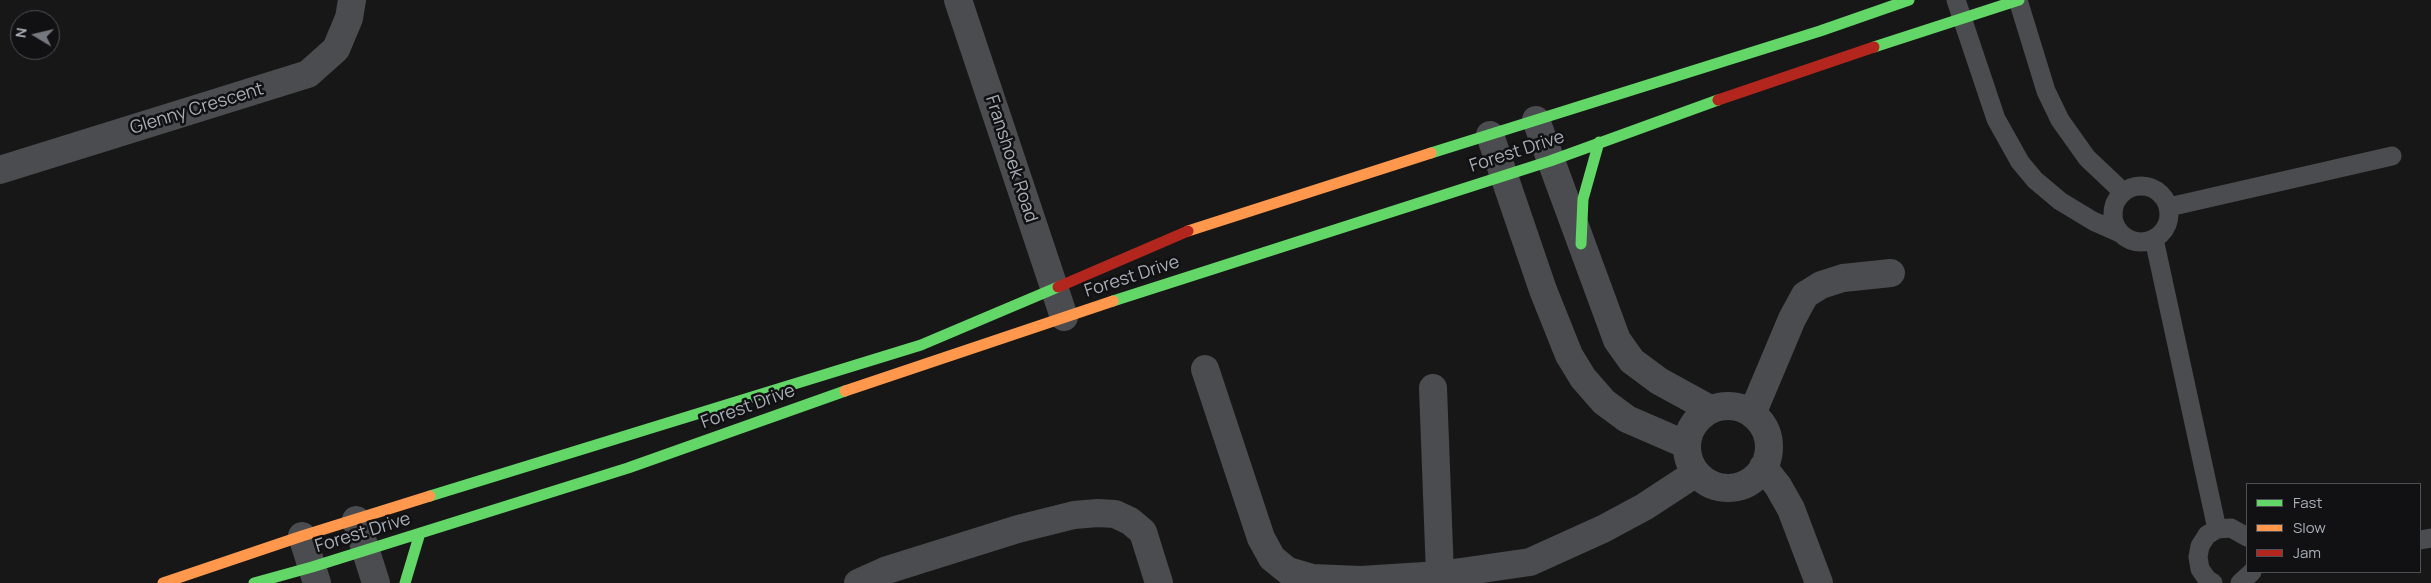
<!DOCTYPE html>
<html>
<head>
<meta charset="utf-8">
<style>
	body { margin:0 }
	#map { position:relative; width:2431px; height:583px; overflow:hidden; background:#171717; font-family:Manrope,sans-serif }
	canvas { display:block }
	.legend { position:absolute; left:2246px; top:483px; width:175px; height:90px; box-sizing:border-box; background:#111113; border:1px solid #4d5055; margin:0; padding:6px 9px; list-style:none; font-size:15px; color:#a8aeb7 }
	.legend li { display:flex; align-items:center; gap:10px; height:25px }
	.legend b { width:25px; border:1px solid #4d5055 }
	.north { position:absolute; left:10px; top:10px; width:50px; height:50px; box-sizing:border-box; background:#111113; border:1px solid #4d5055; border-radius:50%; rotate:279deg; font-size:14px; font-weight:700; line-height:20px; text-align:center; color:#a8aeb7 }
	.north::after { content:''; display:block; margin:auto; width:18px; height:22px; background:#75797f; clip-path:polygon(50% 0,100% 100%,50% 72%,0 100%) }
</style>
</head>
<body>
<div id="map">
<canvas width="2431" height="583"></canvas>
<ul class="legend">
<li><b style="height:6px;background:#63d668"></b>Fast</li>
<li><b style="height:6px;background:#ff974d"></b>Slow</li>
<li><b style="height:6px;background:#b3261e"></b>Jam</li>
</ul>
<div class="north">N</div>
</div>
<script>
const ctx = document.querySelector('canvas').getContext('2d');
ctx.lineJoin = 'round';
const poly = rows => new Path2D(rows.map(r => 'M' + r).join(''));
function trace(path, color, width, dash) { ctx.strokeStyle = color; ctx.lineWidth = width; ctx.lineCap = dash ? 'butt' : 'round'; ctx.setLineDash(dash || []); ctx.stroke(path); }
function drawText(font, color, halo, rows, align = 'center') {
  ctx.font = font + ' Manrope,sans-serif'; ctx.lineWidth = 5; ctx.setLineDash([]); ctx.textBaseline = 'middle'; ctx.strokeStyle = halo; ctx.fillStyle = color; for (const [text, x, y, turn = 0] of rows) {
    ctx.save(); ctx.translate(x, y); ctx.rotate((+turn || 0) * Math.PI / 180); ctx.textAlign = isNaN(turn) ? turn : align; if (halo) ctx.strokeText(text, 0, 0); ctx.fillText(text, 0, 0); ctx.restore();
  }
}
trace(poly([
	[1956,0,1996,119,2020,162,2035,180,2060,201,2093,221,2120,233],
	[2018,0,2046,91,2060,120,2087,158,2123,192],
	'2113 214a28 28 0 1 1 56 0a28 28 0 1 1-56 0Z',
	[2169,207,2392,156],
	[2154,239,2217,529],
	[2420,540,2431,538],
	[2213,583,2207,579,2200,569,2198,557,2200,546,2207,535,2217,529,2231,528,2247,537],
	[2240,583,2252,572]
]), '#4b4c4f', 19);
trace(poly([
	[958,0,1064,317],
	[1536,120,1617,340,1632,361,1659,381,1710,409],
	[1490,135,1543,290,1569,355,1583,378,1604,402,1627,419,1687,445],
	[0,170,308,74,336,49,349,18,352,0],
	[1205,369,1261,538,1272,558,1288,571,1312,578,1361,580,1440,575,1530,562,1603,529,1644,507,1696,473],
	[1433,388,1440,575],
	'1687 447a41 41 0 1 1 82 0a41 41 0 1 1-82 0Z',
	[1752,414,1792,319,1805,295,1821,285,1843,278,1891,273],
	[1763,467,1778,486,1791,509,1819,583],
	[356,520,376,583],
	[302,536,317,583],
	[858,583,887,570,1018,529,1074,515,1098,513,1115,514,1130,521,1143,532,1159,583]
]), '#4b4c4f', 28);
trace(poly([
	[1874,47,2019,0],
	[1431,153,1820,31,1909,0],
	[1581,244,1583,199,1599,142],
	[1113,301,1550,161,1718,100],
	[430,496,921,345,1058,287],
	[254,583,312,567,628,468,845,391],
	[405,583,420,533]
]), '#63d668', 11);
trace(poly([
	[1188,231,1431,153],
	[845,391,1113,301],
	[163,583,302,536,430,496]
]), '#ff974d', 11);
trace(poly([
	[1718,100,1874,47],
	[1058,287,1188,231]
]), '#b3261e', 11);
drawText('18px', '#a8aeb7', '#111113', [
	["Glenny Crescent",197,109,-17],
	["Forest Drive",1517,152,-18],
	["Franshoek Road",1011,159,72],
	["Forest Drive",1132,277,-18],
	["Forest Drive",748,407,-20],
	["Forest Drive",363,533,-17]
]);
</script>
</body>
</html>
